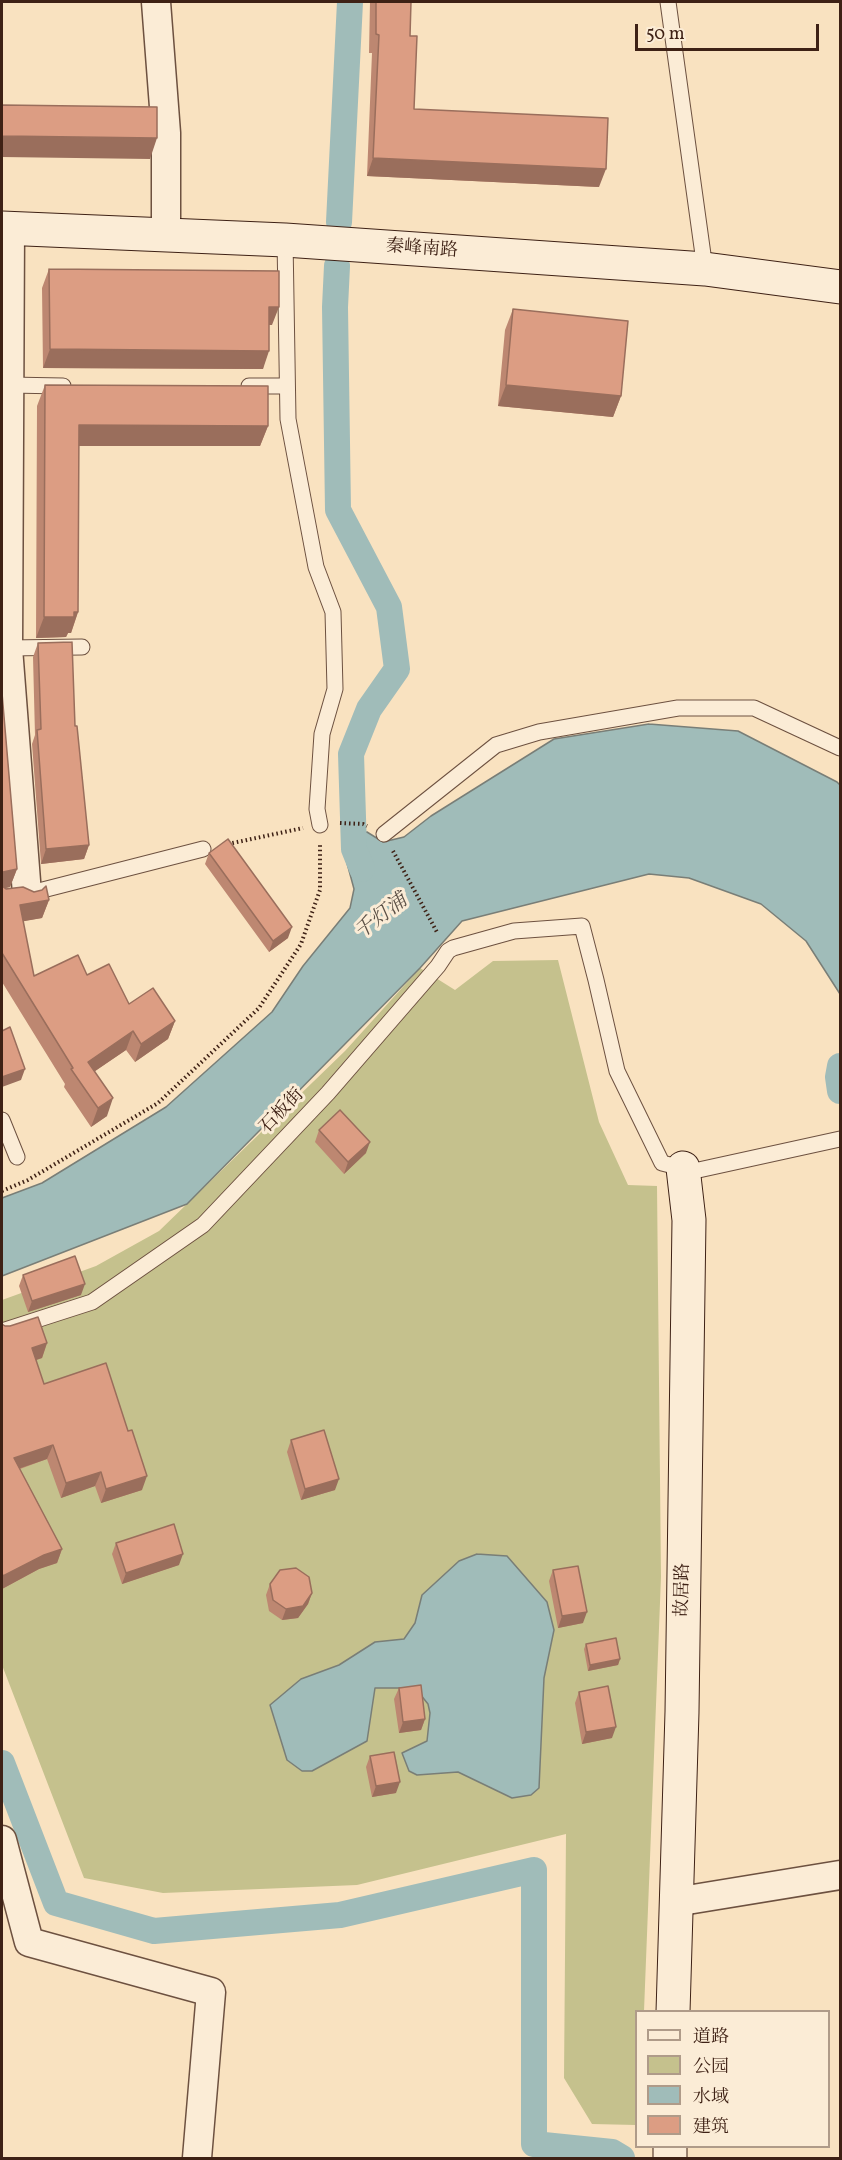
<!DOCTYPE html>
<html>
<head>
<meta charset="utf-8">
<style>
	body { margin:0 }
	#map { position:relative; width:842px; height:2160px; overflow:hidden; background:#f9e2c0; font-family:Vollkorn,"Noto Serif SC",serif }
	canvas { display:block }
	.frame { position:absolute; inset:0; border:3px solid #3e2115; pointer-events:none }
	.legend { position:absolute; left:635px; top:2010px; width:195px; height:138px; box-sizing:border-box; background:#fbecd6; border:2px solid #af9b89; margin:0; padding:8px 10px; list-style:none; font-size:18px; color:#3e2115 }
	.legend li { display:flex; align-items:center; gap:12px; height:30px }
	.legend b { width:30px; border:2px solid #af9b89 }
	.scale { position:absolute; left:635px; top:24px; width:184px; height:27px; box-sizing:border-box; border:3px solid #3e2115; border-top:0; padding-left:8px; font-size:18px; line-height:21px; white-space:nowrap; color:#3e2115; -webkit-text-stroke:4px #fbecd6; paint-order:stroke }
</style>
</head>
<body>
<div id="map">
<canvas width="842" height="2160"></canvas>
<div class="frame"></div>
<ul class="legend">
<li><b style="height:8px;background:#fbecd6"></b>道路</li>
<li><b style="height:16px;background:#c5c18d"></b>公园</li>
<li><b style="height:16px;background:#a0bcb9"></b>水域</li>
<li><b style="height:16px;background:#dc9d83"></b>建筑</li>
</ul>
<div class="scale">50 m</div>
</div>
<script>
const ctx = document.querySelector('canvas').getContext('2d');
ctx.lineJoin = 'round';
function fillPath(path, color) { ctx.fillStyle = color; ctx.fill(path, 'evenodd'); }
const poly = rows => new Path2D(rows.map(r => 'M' + r).join(''));
function trace(path, color, width, dash) { ctx.strokeStyle = color; ctx.lineWidth = width; ctx.lineCap = dash ? 'butt' : 'round'; ctx.setLineDash(dash || []); ctx.stroke(path); }
function drawText(font, color, halo, rows, align = 'center') {
  ctx.font = font + ' Vollkorn,"Noto Serif SC",serif'; ctx.lineWidth = 6; ctx.setLineDash([]); ctx.textBaseline = 'middle'; ctx.strokeStyle = halo; ctx.fillStyle = color; for (const [text, x, y, turn = 0] of rows) {
    ctx.save(); ctx.translate(x, y); ctx.rotate((+turn || 0) * Math.PI / 180); ctx.textAlign = isNaN(turn) ? turn : align; if (halo) ctx.strokeText(text, 0, 0); ctx.fillText(text, 0, 0); ctx.restore();
  }
}
fillPath(poly([
	[558,960,599,1122,628,1185,657,1186,661,1577,644,2011,636,2012,636,2125,592,2124,564,2078,566,1834,357,1885,163,1893,84,1878,2,1665,2,1300,96,1266,159,1231,345,1051,420,968,455,990,493,961]
]), '#c5c18d');
const water = poly([
	[649,724,738,731,837,782,840,785,840,994,806,941,761,904,689,878,649,874,462,921,420,968,187,1204,2,1276,2,1198,42,1183,166,1107,272,1012,303,966,350,908,354,889,344,852,355,834,367,832,383,842,404,837,431,816,554,739,649,724],
	[477,1554,507,1556,547,1602,554,1630,544,1678,539,1788,531,1795,512,1798,458,1772,417,1775,409,1771,402,1753,427,1741,430,1713,428,1704,420,1694,403,1688,375,1688,367,1741,312,1771,302,1771,287,1760,270,1705,301,1679,339,1665,375,1642,404,1639,415,1623,422,1595,459,1561,477,1554]
]);
fillPath(water, '#a0bcb9');
trace(water, '#797e77', 1.5);
trace(poly([
	[339,222,350,2],
	[337,266,335,307,338,510,389,607,397,669,369,709,351,754,354,849,362,869],
	[840,1066,838,1077,840,1091],
	[2,1763,56,1903,154,1931,340,1915,534,1870,534,2144,612,2152,622,2158]
]), '#a0bcb9', 26);
const lane = poly([
	[668,2,705,269],
	[285,240,288,419,316,567,333,612,335,689,322,734,317,809,320,825],
	[9,385,63,386],
	[249,386,287,386],
	[8,648,82,647],
	[384,834,496,745,539,732,678,708,754,708,840,748],
	[2,898,27,894,203,849],
	[2,1120,17,1157],
	[2,1331,92,1302,203,1225,328,1093,438,966,448,951,453,948,514,931,582,926,596,980,617,1071,662,1163,694,1171,840,1139]
]);
const street = poly([
	[156,2,166,133,166,235],
	[10,228,8,648,27,894],
	[2,1840,29,1942,211,1992,197,2158],
	[675,1902,840,1875]
]);
const secondary = poly([
	[2,228,285,240,705,269,840,287],
	[673,2012,682,1712,689,1220,683,1168],
	[670,2158,670,2146]
]);
trace(lane, '#6d5140', 17);
trace(street, '#6d5140', 31);
trace(secondary, '#3e2115', 35);
trace(poly([
	[340,823,363,824,367,826],
	[228,844,303,828],
	[393,851,438,934],
	[2,1191,28,1180,158,1103,259,1008,301,944,320,890,320,844]
]), '#3e2115', 4, [1.5, 3]);
trace(lane, '#fbecd6', 15);
trace(street, '#fbecd6', 28);
trace(secondary, '#fbecd6', 33);
fillPath(poly([
	[370,2,411,2,410,36,414,109,599,187,367,176,372,53,369,53],
	[49,269,272,325,269,325,263,369,43,368,42,288],
	[513,309,621,396,613,417,498,406,505,330],
	[45,385,268,426,260,446,79,446,78,612,71,633,68,633,66,637,36,638,37,406],
	[38,643,75,726,89,845,84,859,41,864,32,744,35,735,33,657],
	[2,693,17,869,10,887,4,888,49,900,42,918,23,921,34,976,87,975,129,1004,175,1021,168,1039,135,1062,126,1050,95,1071,107,1116,91,1127,64,1087,65,1084,2,982],
	[209,853,288,938,269,952,205,864],
	[319,1130,366,1153,344,1174,315,1142],
	[23,1275,81,1295,28,1312,19,1286],
	[2,1324,5,1326,47,1343,42,1358,36,1360,44,1384,142,1490,101,1503,95,1486,61,1498,47,1459,20,1469,62,1549,57,1563,39,1569,2,1589],
	[291,1440,335,1490,301,1500,287,1452],
	[116,1543,179,1565,122,1584,112,1554],
	[553,1570,583,1623,558,1628,549,1581],
	[270,1584,312,1593,308,1604,298,1618,282,1620,269,1611,266,1595],
	[586,1644,620,1659,618,1665,588,1671,584,1649],
	[399,1688,425,1719,421,1730,399,1733,394,1699],
	[579,1692,612,1738,582,1744,575,1703],
	[370,1756,396,1793,372,1797,366,1767]
]), '#bd8771');
fillPath(poly([
	[2,136,157,138,150,159,2,157],
	[373,158,606,169,599,187,367,176],
	[269,307,279,307,272,325,262,325],
	[50,349,269,351,263,369,43,368],
	[506,385,621,396,613,417,498,406],
	[79,425,268,426,260,446,71,446],
	[74,612,78,612,71,633,68,633,66,637,36,638,44,617],
	[89,845,84,859,41,864,46,849],
	[17,869,10,887,2,889,2,875,3,872],
	[49,900,42,918,14,923,20,905],
	[292,927,288,938,269,952,273,941],
	[175,1021,168,1039,135,1062,141,1044],
	[133,1031,126,1050,82,1080,88,1062],
	[25,1069,21,1080,2,1087,2,1077],
	[113,1098,107,1116,91,1127,98,1108],
	[370,1142,366,1153,344,1174,348,1162],
	[85,1284,81,1295,28,1312,32,1301],
	[47,1343,42,1358,27,1363,32,1348],
	[53,1445,47,1459,9,1472,14,1458],
	[101,1472,95,1486,61,1498,66,1483],
	[147,1476,142,1490,101,1503,106,1489],
	[339,1479,335,1490,301,1500,305,1489],
	[62,1549,57,1563,39,1569,2,1589,2,1581,3,1576,44,1555],
	[183,1554,179,1565,122,1584,126,1573],
	[312,1593,308,1604,298,1618,282,1620,286,1609],
	[587,1612,583,1623,558,1628,562,1616],
	[620,1659,618,1665,588,1671,590,1665],
	[425,1719,421,1730,399,1733,403,1722],
	[616,1727,612,1738,582,1744,586,1732],
	[400,1782,396,1793,372,1797,376,1786]
]), '#9a6e5c');
const building = poly([
	[376,2,411,2,410,36,417,36,414,109,608,118,606,169,373,158,379,35,376,34,376,2],
	[2,105,157,107,157,138,2,136,2,105],
	[49,269,279,271,279,307,269,307,269,351,50,349,49,269],
	[513,309,628,321,621,396,506,385,513,309],
	[45,385,268,386,268,426,79,425,78,612,74,612,74,617,44,617,45,385],
	[72,642,75,726,77,726,89,845,46,849,37,730,41,729,38,643,72,642],
	[2,693,17,869,3,872,2,875,2,693],
	[228,839,292,927,273,941,209,853,228,839],
	[2,886,6,889,23,887,34,892,42,890,46,886,49,900,20,905,34,976,78,955,87,975,109,964,129,1004,153,988,175,1021,141,1044,133,1031,88,1062,113,1098,98,1108,71,1069,73,1068,2,953,2,886],
	[10,1027,25,1069,2,1077,2,1031,10,1027],
	[340,1110,370,1142,348,1162,319,1130,340,1110],
	[75,1256,85,1284,32,1301,23,1275,75,1256],
	[38,1317,47,1343,32,1348,44,1384,106,1363,128,1431,132,1430,147,1476,106,1489,101,1472,66,1483,53,1445,14,1458,62,1549,44,1555,3,1576,2,1573,2,1324,5,1326,10,1326,38,1317],
	[324,1430,339,1479,305,1489,291,1440,324,1430],
	[174,1524,183,1554,126,1573,116,1543,174,1524],
	[578,1566,587,1612,562,1616,553,1570,578,1566],
	[296,1568,309,1577,312,1593,303,1606,286,1609,273,1600,270,1584,280,1570,296,1568],
	[616,1638,620,1659,590,1665,586,1644,616,1638],
	[421,1685,425,1719,403,1722,399,1688,421,1685],
	[608,1686,616,1727,586,1732,579,1692,608,1686],
	[394,1752,400,1782,376,1786,370,1756,394,1752]
]);
fillPath(building, '#dc9d83');
trace(building, '#9a6e5c', 1.5);
drawText('18px', '#3e2115', '#fbecd6', [
	["秦峰南路",422,250,4],
	["石板街",283,1112,-46],
	["故居路",684,1590,-89]
]);
drawText('italic 20px', '#5b5046', '#fbecd6', [
	["千灯浦",382,918,-38]
]);
</script>
</body>
</html>
